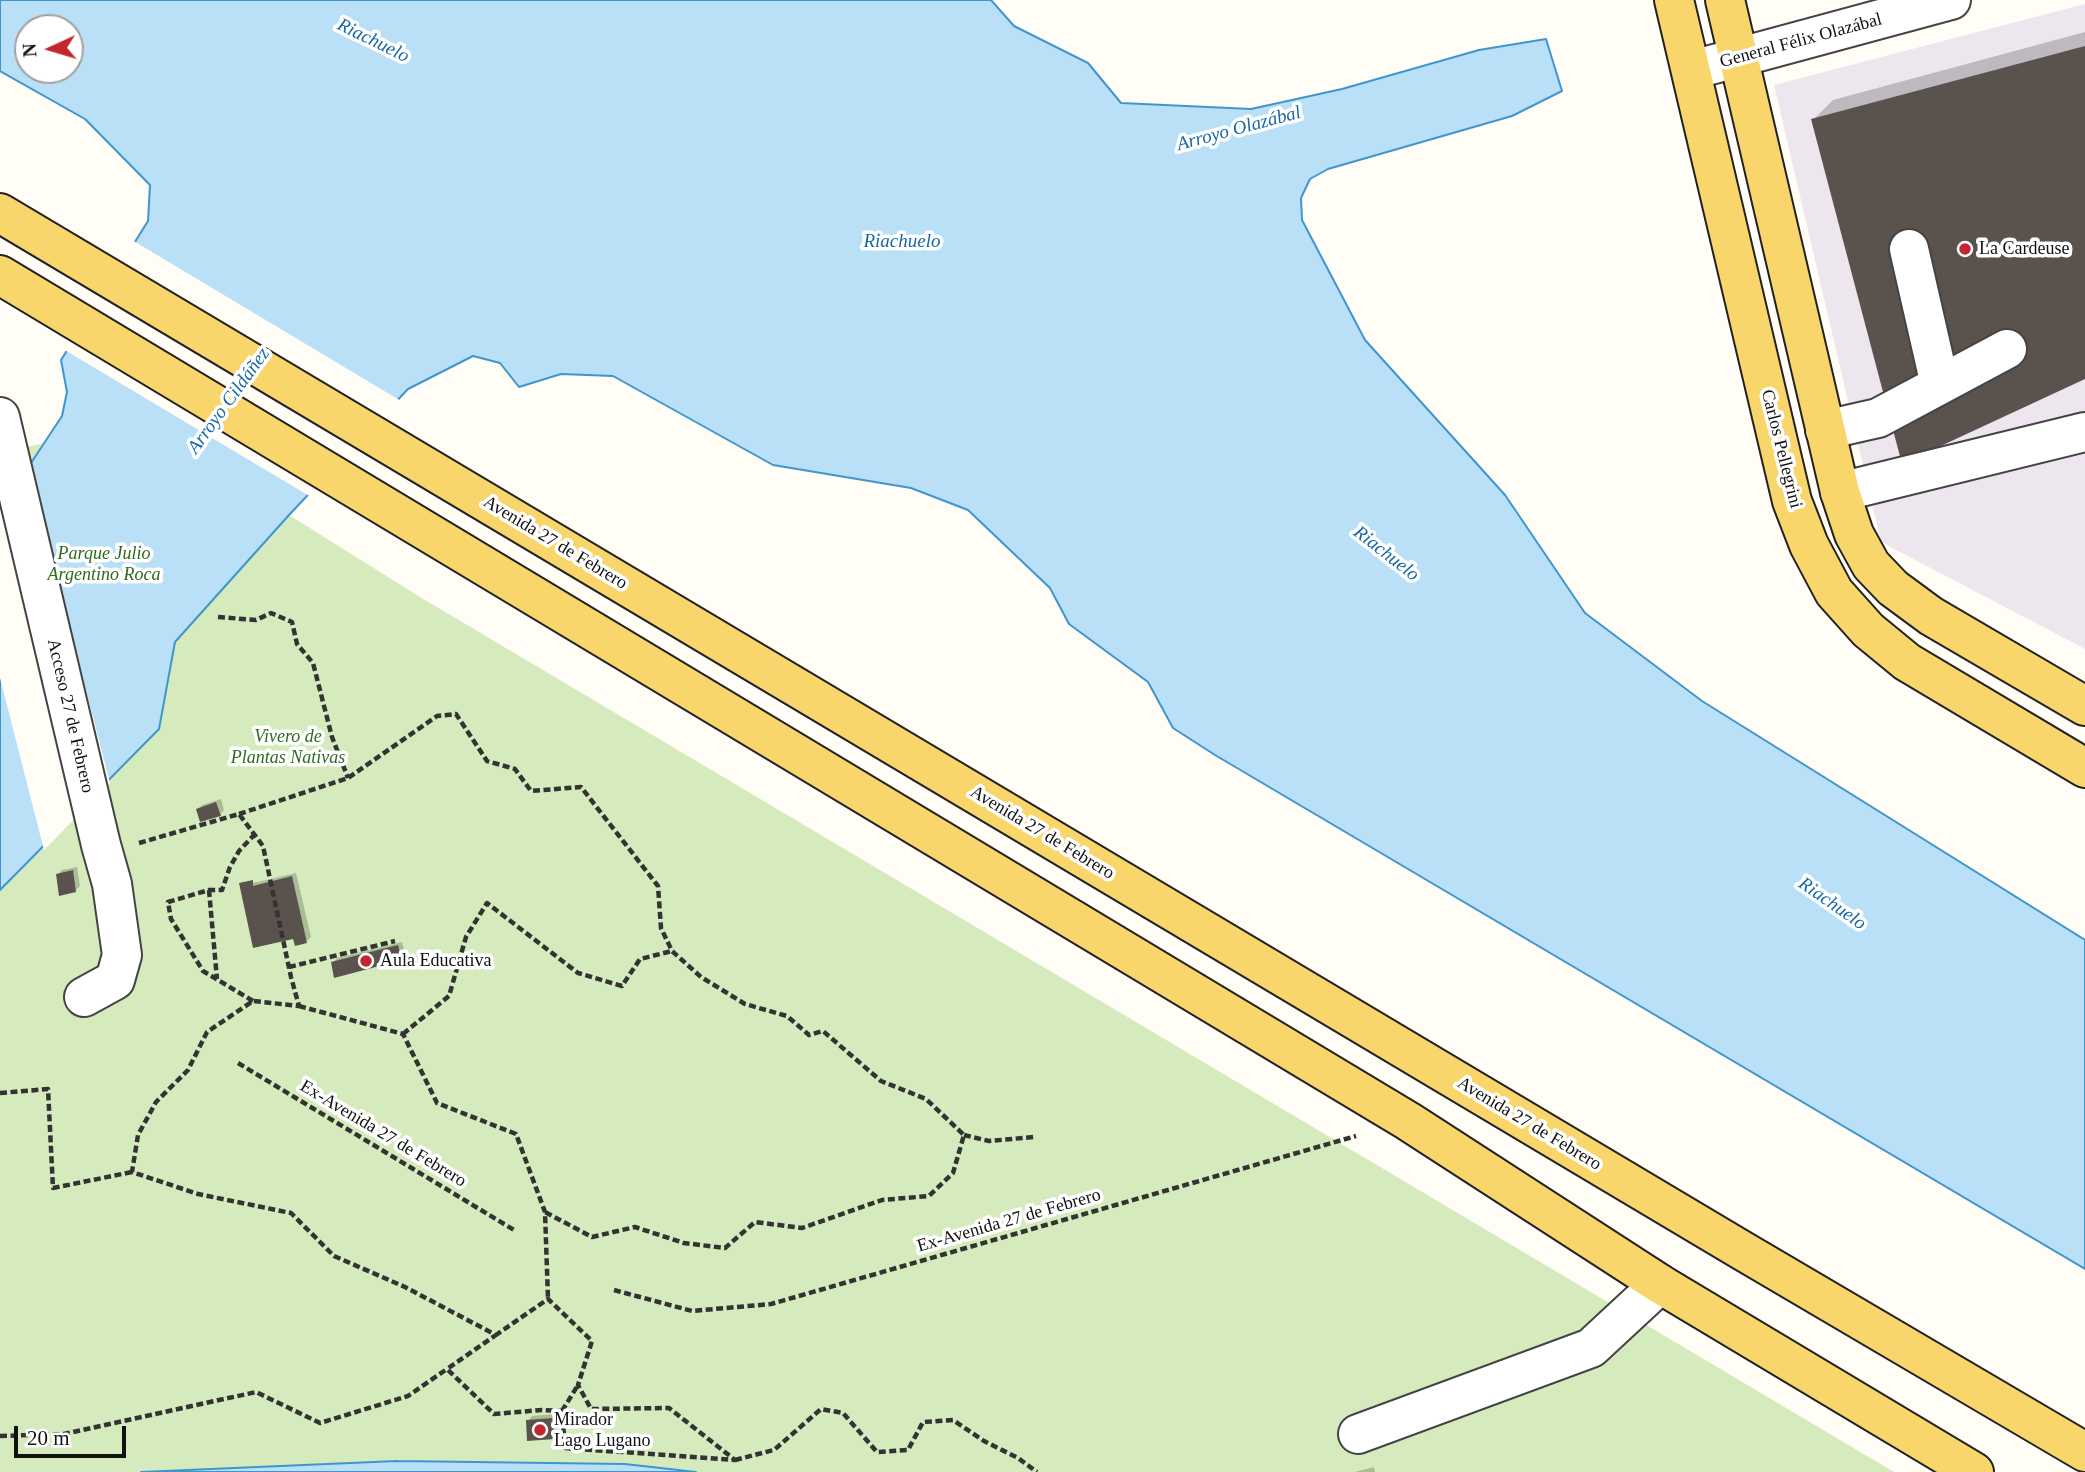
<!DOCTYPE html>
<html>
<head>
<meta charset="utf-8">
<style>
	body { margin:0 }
	#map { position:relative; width:2085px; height:1472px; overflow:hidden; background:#fffdf5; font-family:Georgia,serif }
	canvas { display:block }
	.north { position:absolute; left:14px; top:14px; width:70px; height:70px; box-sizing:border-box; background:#fff; border:2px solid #a0a0a0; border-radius:50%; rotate:266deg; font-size:19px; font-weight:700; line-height:28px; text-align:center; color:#111 }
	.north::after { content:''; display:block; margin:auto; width:24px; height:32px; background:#c4262e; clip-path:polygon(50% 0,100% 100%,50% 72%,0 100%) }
	.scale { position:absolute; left:14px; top:1426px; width:112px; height:32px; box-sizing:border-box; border:4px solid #111; border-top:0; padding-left:9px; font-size:21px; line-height:24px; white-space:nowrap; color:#111; -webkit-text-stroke:5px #fff; paint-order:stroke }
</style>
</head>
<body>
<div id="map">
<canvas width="2085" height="1472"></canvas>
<div class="north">N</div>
<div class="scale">20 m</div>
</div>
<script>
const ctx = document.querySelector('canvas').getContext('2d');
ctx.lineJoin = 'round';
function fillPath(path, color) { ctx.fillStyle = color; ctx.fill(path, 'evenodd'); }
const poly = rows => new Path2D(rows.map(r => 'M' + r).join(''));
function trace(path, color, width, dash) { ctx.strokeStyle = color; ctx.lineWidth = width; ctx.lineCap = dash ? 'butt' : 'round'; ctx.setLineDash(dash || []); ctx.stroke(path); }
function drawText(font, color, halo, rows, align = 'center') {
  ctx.font = font + ' Georgia,serif'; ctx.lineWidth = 7; ctx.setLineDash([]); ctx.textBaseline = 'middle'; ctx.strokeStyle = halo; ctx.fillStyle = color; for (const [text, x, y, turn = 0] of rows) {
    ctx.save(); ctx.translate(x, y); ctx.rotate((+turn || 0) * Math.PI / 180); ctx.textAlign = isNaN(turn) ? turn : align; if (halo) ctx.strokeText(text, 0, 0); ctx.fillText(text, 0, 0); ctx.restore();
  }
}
fillPath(poly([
	[2085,4,2085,649,1881,542,1774,85]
]), '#eee6ef');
fillPath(poly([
	[61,440,289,515,420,597,1894,1472,696,1472,625,1464,397,1461,141,1472,0,1472,0,452]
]), '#d5ebbd');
const water = poly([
	[0,0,991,0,1014,26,1088,63,1121,103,1251,109,1342,89,1479,50,1546,39,1562,91,1512,116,1328,169,1310,179,1301,198,1302,220,1365,340,1505,495,1585,613,1702,701,2085,940,2085,1269,1215,755,1173,728,1148,682,1069,624,1050,588,968,510,911,488,773,465,613,376,561,374,519,387,500,363,473,356,408,389,289,515,175,642,159,729,0,890,0,510,62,416,67,392,61,360,148,221,150,185,85,119,0,71,0,0],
	[28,28,70,28,70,70,28,70,28,28],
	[397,1461,625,1464,696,1472,141,1472,397,1461]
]);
fillPath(water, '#b9e0f7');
trace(water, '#3f96cf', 2);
fillPath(poly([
	[132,240,401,401,311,497,63,349],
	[26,464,28,464,110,783,44,850,0,678,0,504]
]), '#fffdf5');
fillPath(poly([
	[2085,32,2085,377,1813,120,1833,100],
	[221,799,224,810,220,815,198,809,202,805],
	[77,867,80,886,75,891,58,874,62,870],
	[296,873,311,937,307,941,294,937,241,884,244,881,244,884,258,882],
	[402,942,405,954,401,959,333,963,337,958],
	[557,1414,558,1433,554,1438,528,1421,532,1416],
	[1374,1467,1375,1472,1355,1472]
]), '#0003');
fillPath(poly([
	[2085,46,2085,379,1902,464,1811,119],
	[216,802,221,816,200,822,196,809],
	[73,870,76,892,59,896,56,874],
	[292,876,307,943,295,946,293,939,253,948,239,883,253,880,253,886],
	[398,945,402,960,334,978,331,962],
	[553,1418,555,1439,527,1441,526,1420]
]), '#5a524d');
const minor = poly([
	[1692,70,1951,0],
	[1909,249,1940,385],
	[0,417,101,845,112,884,122,955,115,980,84,997],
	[1825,430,1878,418,2007,349],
	[1840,492,2085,432],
	[1358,1434,1591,1348,1660,1284]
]);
const major = poly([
	[1674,0,1792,501,1809,545,1834,592,1868,630,1907,662,2085,768],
	[1725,0,1840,492,1854,534,1871,565,1893,588,1931,616,2085,706],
	[0,213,1743,1251,2085,1452],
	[0,275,1408,1121,1660,1284,1974,1472]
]);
trace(minor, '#444', 42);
trace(major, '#222', 42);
trace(poly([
	[218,617,256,620,271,613,292,622,297,644,313,663,332,737,348,778],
	[239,814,348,778,437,716,456,714,487,761,515,769,531,791,581,787,658,886,661,928,672,951,701,977,745,1004,787,1016,809,1035,823,1031,881,1081,926,1099,964,1135,953,1173,929,1196,882,1200,802,1228,755,1222,725,1248,684,1243,635,1227,592,1237,545,1212],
	[139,843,239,814,263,846,291,977,299,1006,253,1001,207,1032,188,1070,156,1102,138,1135,132,1172,198,1194,291,1213,334,1256,405,1287,496,1335,447,1369,494,1414,542,1410,562,1411,565,1448,735,1460,669,1408,591,1409,578,1385,592,1341,548,1299,496,1335],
	[209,890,217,979],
	[289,967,395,941],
	[253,1001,203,971,171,919,168,902,209,890,222,890,230,867,239,851,254,835],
	[299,1006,403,1034,437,1103,516,1134,545,1212,548,1299],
	[403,1034,449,996,466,937,487,903,578,973,622,986,640,959,672,951],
	[238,1063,514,1230],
	[0,1093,48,1089,53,1188,132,1172],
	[964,1135,989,1141,1034,1137],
	[614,1290,692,1311,771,1304,1356,1136],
	[562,1411,578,1385],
	[0,1436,64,1434,256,1392,320,1423,408,1396,447,1369],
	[735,1460,774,1450,821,1409,843,1413,877,1452,908,1450,923,1422,953,1420,984,1441,1018,1458,1037,1472]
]), '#333', 4.5, [7, 3.5]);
trace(minor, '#fff', 38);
trace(major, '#f9d66b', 38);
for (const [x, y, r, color] of [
	[1965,249,7,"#c4262e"],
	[366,961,7,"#c4262e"],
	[540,1430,7,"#c4262e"]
]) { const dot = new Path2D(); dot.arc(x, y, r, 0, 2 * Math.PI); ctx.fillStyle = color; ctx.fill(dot); trace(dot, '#fff', 2.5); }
drawText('18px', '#111', '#fff', [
	["General Félix Olazábal",1801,41,-15],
	["Carlos Pellegrini",1781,449,76],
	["Avenida 27 de Febrero",555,543,31],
	["Acceso 27 de Febrero",70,716,77],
	["Avenida 27 de Febrero",1042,833,31],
	["Avenida 27 de Febrero",1529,1124,31],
	["Ex-Avenida 27 de Febrero",383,1134,31],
	["Ex-Avenida 27 de Febrero",1009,1221,-16]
]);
drawText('18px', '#111', '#fff', [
	["La Cardeuse",1979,249],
	["Aula Educativa",380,961],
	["Mirador",554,1420],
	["Lago Lugano",554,1441]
], 'left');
drawText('italic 18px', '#2f6b1f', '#fff', [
	["Parque Julio",104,554],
	["Argentino Roca",104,575],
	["Vivero de",288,737],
	["Plantas Nativas",288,758]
]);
drawText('italic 19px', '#1768a6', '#fff', [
	["Riachuelo",373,41,26],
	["Arroyo Olazábal",1239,129,-15],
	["Riachuelo",902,242],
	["Arroyo Cildáñez",229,401,-54],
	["Riachuelo",1386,554,38],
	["Riachuelo",1832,904,35]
]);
</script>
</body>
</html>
